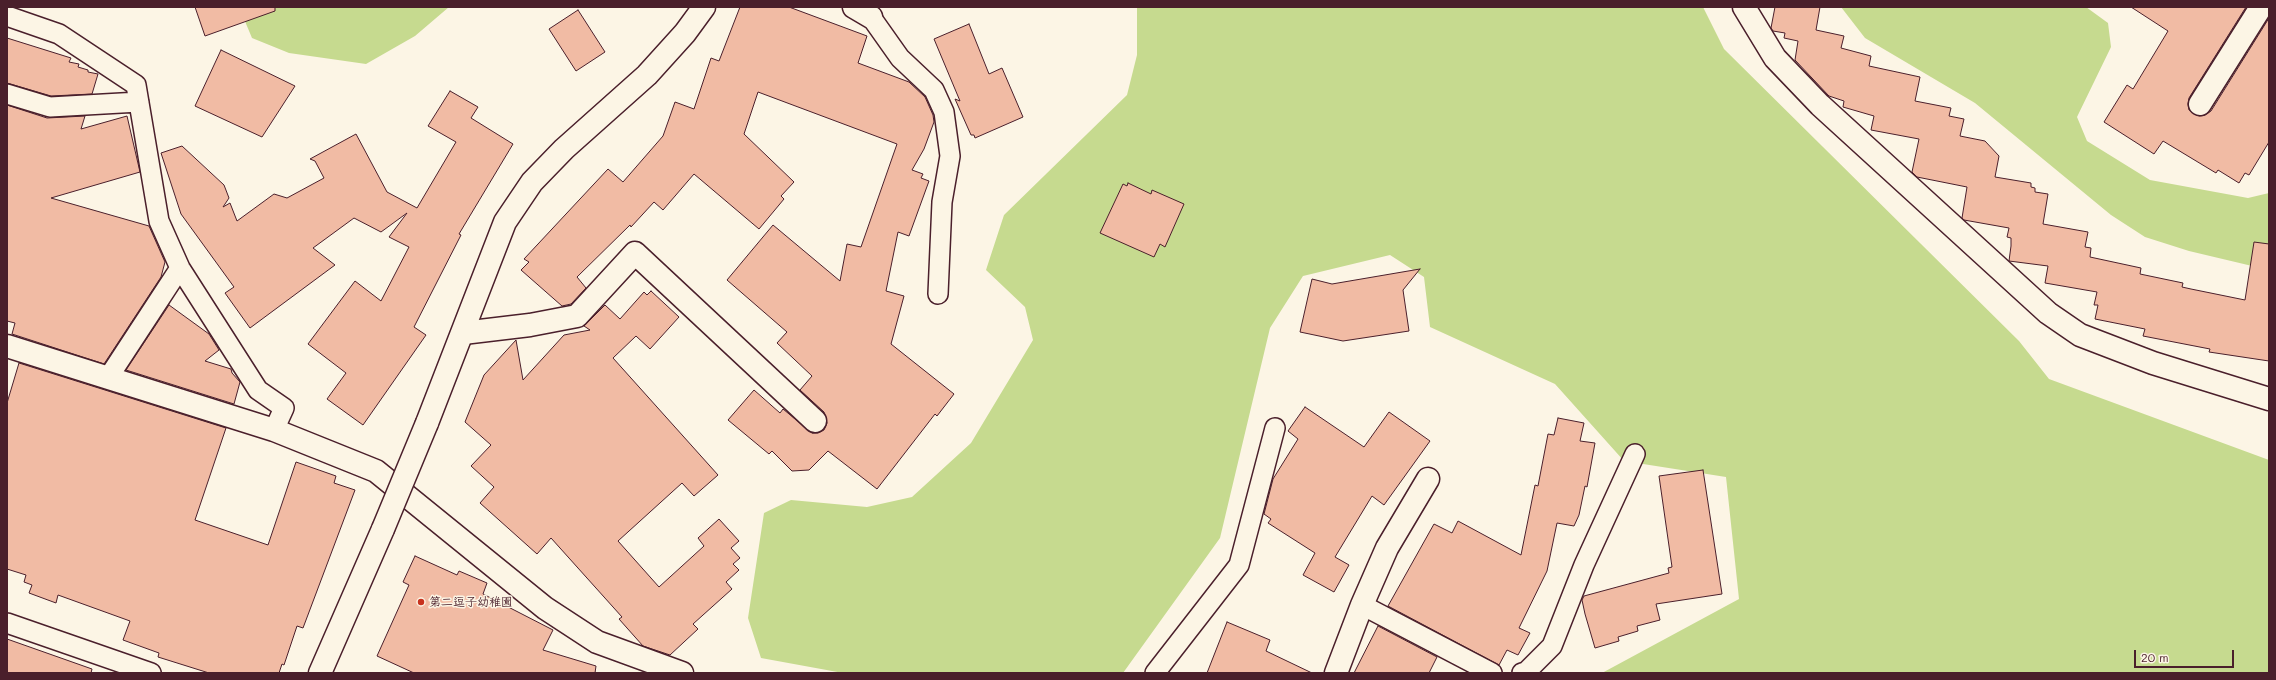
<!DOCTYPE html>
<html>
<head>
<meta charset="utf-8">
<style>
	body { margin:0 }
	#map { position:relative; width:2276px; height:680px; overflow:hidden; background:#fcf5e5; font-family:Mali,sans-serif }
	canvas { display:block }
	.frame { position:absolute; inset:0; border:8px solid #4a1f2b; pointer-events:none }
	.scale { position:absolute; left:2134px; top:650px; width:100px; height:18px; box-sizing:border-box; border:2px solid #4a1f2b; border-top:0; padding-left:5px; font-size:12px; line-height:14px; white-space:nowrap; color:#4a1f2b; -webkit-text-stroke:3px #fcf5e5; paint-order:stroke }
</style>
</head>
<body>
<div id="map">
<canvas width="2276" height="680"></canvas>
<div class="frame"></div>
<div class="scale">20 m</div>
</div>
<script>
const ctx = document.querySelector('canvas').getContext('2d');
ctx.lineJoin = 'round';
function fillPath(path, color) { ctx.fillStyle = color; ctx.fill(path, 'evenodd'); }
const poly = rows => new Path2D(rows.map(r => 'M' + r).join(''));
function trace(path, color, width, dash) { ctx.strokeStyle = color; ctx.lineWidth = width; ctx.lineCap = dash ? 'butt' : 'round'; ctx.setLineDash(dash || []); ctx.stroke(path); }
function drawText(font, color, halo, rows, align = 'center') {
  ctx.font = font + ' Mali,"Klee One",sans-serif'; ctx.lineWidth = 3; ctx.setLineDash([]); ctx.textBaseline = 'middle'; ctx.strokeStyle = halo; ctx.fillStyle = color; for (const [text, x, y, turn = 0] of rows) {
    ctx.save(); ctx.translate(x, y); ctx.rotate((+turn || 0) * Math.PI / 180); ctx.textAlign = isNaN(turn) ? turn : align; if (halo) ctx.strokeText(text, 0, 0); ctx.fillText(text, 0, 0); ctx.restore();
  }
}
fillPath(poly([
	[239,7,449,7,415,36,366,64,289,53,252,38],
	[1137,7,1703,7,1724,49,2019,341,2049,379,2269,460,2269,673,1602,673,1739,599,1726,477,1624,461,1555,384,1430,327,1424,277,1390,255,1303,276,1270,328,1220,538,1123,673,843,673,761,658,748,618,764,513,791,500,867,507,912,497,971,443,1033,340,1025,307,986,270,1004,215,1127,95,1137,55],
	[1841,7,2086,7,2108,23,2111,47,2077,117,2087,141,2150,180,2248,198,2269,193,2269,270,2189,251,2145,237,2111,215,1975,103,1865,38]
]), '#c6da8f');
const building = poly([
	[195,7,275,7,275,11,205,36,195,7],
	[740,7,789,7,867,36,858,63,909,82,925,97,933,115,934,122,924,149,912,170,923,174,921,178,929,181,909,236,898,232,886,291,904,296,891,344,954,394,937,416,935,414,877,489,828,451,809,470,792,471,772,451,769,454,728,420,754,390,780,413,783,409,812,433,818,433,824,430,827,423,824,412,800,390,812,376,777,343,787,332,727,280,773,225,840,281,847,244,861,247,897,144,758,92,744,134,794,182,781,196,784,199,759,229,694,174,663,210,654,202,631,227,630,225,577,277,586,288,571,304,562,306,521,270,529,262,524,259,608,169,623,182,663,136,675,102,694,109,711,58,719,61,740,7],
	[1775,7,1820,7,1816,30,1844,36,1841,48,1871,56,1869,66,1920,77,1915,101,1951,108,1949,116,1964,119,1960,136,1985,141,1999,156,1995,177,2031,183,2031,187,2035,188,2035,192,2048,194,2043,224,2088,232,2085,247,2091,248,2090,257,2141,268,2140,274,2183,283,2182,287,2191,289,2245,300,2254,242,2269,244,2269,361,2209,352,2210,349,2143,336,2145,329,2095,319,2098,305,2094,305,2097,292,2045,283,2048,266,2009,261,2011,246,2011,238,2007,237,2009,228,1964,220,1962,218,1967,187,1917,177,1912,172,1919,139,1871,130,1874,116,1843,107,1844,101,1829,96,1795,60,1798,41,1784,38,1785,33,1773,31,1771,28,1775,7],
	[2131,7,2246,7,2189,98,2188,104,2189,110,2199,116,2205,115,2211,111,2269,18,2269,142,2249,175,2245,173,2239,183,2218,170,2216,173,2163,141,2154,154,2104,122,2127,85,2133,89,2168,31,2131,7],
	[578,10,605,52,576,71,549,29,578,10],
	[969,24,989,74,1002,68,1023,117,975,138,974,135,971,135,955,99,960,101,934,39,969,24],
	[7,38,71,58,69,62,79,64,78,67,88,70,88,72,98,74,92,94,51,96,7,83,7,38],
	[221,50,295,86,262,137,195,106,221,50],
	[450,91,478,107,471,118,513,144,459,234,461,235,414,327,426,335,363,425,327,399,346,373,308,344,355,281,381,301,409,247,389,237,407,213,381,232,354,218,313,248,335,265,250,328,225,293,234,287,181,214,161,153,182,146,224,185,229,198,223,207,230,203,237,221,274,194,287,198,324,178,315,161,310,159,356,134,387,192,417,208,456,142,428,126,450,91],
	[7,105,47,118,85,116,81,129,127,116,140,172,51,198,149,226,165,262,161,277,104,364,12,334,15,323,7,321,7,105],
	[1128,183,1151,194,1152,190,1184,204,1165,247,1160,244,1154,257,1100,233,1123,184,1127,186,1128,183],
	[1420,269,1403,290,1409,331,1343,341,1300,332,1312,279,1332,284,1420,269],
	[651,291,679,317,650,349,636,336,613,358,718,475,694,496,682,483,618,541,659,587,704,546,698,538,719,519,739,541,731,548,740,558,733,564,739,570,726,582,732,589,693,624,698,629,670,655,643,646,619,619,622,617,551,538,537,554,480,503,494,487,471,466,491,445,465,422,484,375,516,340,523,380,564,335,590,330,584,326,605,305,620,319,644,292,647,295,651,291],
	[169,305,209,334,219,350,205,361,231,369,232,373,240,382,234,404,126,370,169,305],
	[19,363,226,428,195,520,268,545,296,462,336,476,334,483,355,490,303,628,297,626,284,665,282,664,279,673,209,673,158,657,159,653,123,640,130,621,58,595,56,603,29,593,32,585,24,582,26,575,7,569,7,403,19,363],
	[1305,407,1364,447,1389,412,1430,441,1384,505,1372,496,1335,557,1349,565,1334,592,1303,575,1315,553,1268,523,1271,519,1264,514,1273,479,1298,439,1288,431,1305,407],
	[1558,418,1584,423,1580,441,1595,443,1587,487,1585,486,1579,515,1574,526,1557,523,1547,571,1519,628,1530,633,1518,655,1507,650,1499,665,1388,606,1434,524,1452,533,1458,521,1521,555,1535,485,1538,486,1548,434,1554,435,1558,418],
	[1703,470,1722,594,1656,604,1660,620,1637,626,1638,631,1618,637,1619,641,1595,648,1585,614,1582,600,1584,596,1669,573,1668,568,1672,567,1659,476,1703,470],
	[415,556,457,575,459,571,487,583,483,594,553,630,543,650,596,666,595,673,414,673,377,656,409,585,403,582,415,556],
	[1227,622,1270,640,1266,651,1312,673,1207,673,1227,622],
	[1378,626,1437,657,1429,673,1354,673,1378,626],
	[7,639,92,669,91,673,7,673,7,639]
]);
fillPath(building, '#f1bba4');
trace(building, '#4a1f2b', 1);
const service = poly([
	[7,16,59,34,136,85,159,221,180,268,258,390,284,408,274,430],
	[871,17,900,58,934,90,944,112,950,156,942,202,938,294],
	[7,94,50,107,139,102],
	[108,378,180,268],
	[1362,605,1492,673],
	[7,623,151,673],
	[1155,673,1239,565,1275,428],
	[1522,673,1526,672,1552,646,1584,565,1635,454]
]);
const minor = poly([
	[854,7,871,17],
	[1744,7,1775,58,1820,105,2048,313,2080,335,2153,363,2269,399],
	[2200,104,2261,7],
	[463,333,530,325,577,316,635,253,815,421],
	[7,346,274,430,376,471,545,608,597,642,682,673],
	[1336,673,1362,605,1387,548,1428,479]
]);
const tertiary = poly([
	[427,423,505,222,532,182,564,149,647,75,685,33,704,7],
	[320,673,383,529]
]);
trace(service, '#4a1f2b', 22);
trace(minor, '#4a1f2b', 25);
trace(tertiary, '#4a1f2b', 25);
trace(service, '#fcf5e5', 19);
trace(minor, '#fcf5e5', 22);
trace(tertiary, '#fcf5e5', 22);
const tertiaryBridge = poly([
	[383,529,427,423]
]);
trace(tertiaryBridge, '#4a1f2b', 25, []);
trace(tertiaryBridge, '#fcf5e5', 22);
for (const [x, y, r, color] of [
	[421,602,4,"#c8321e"]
]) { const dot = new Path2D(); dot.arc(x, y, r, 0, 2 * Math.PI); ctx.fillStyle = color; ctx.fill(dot); trace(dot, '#fcf5e5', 1.5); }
drawText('bold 12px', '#4a1f2b', '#fcf5e5', [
	["第二逗子幼稚園",429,602]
], 'left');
</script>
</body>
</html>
